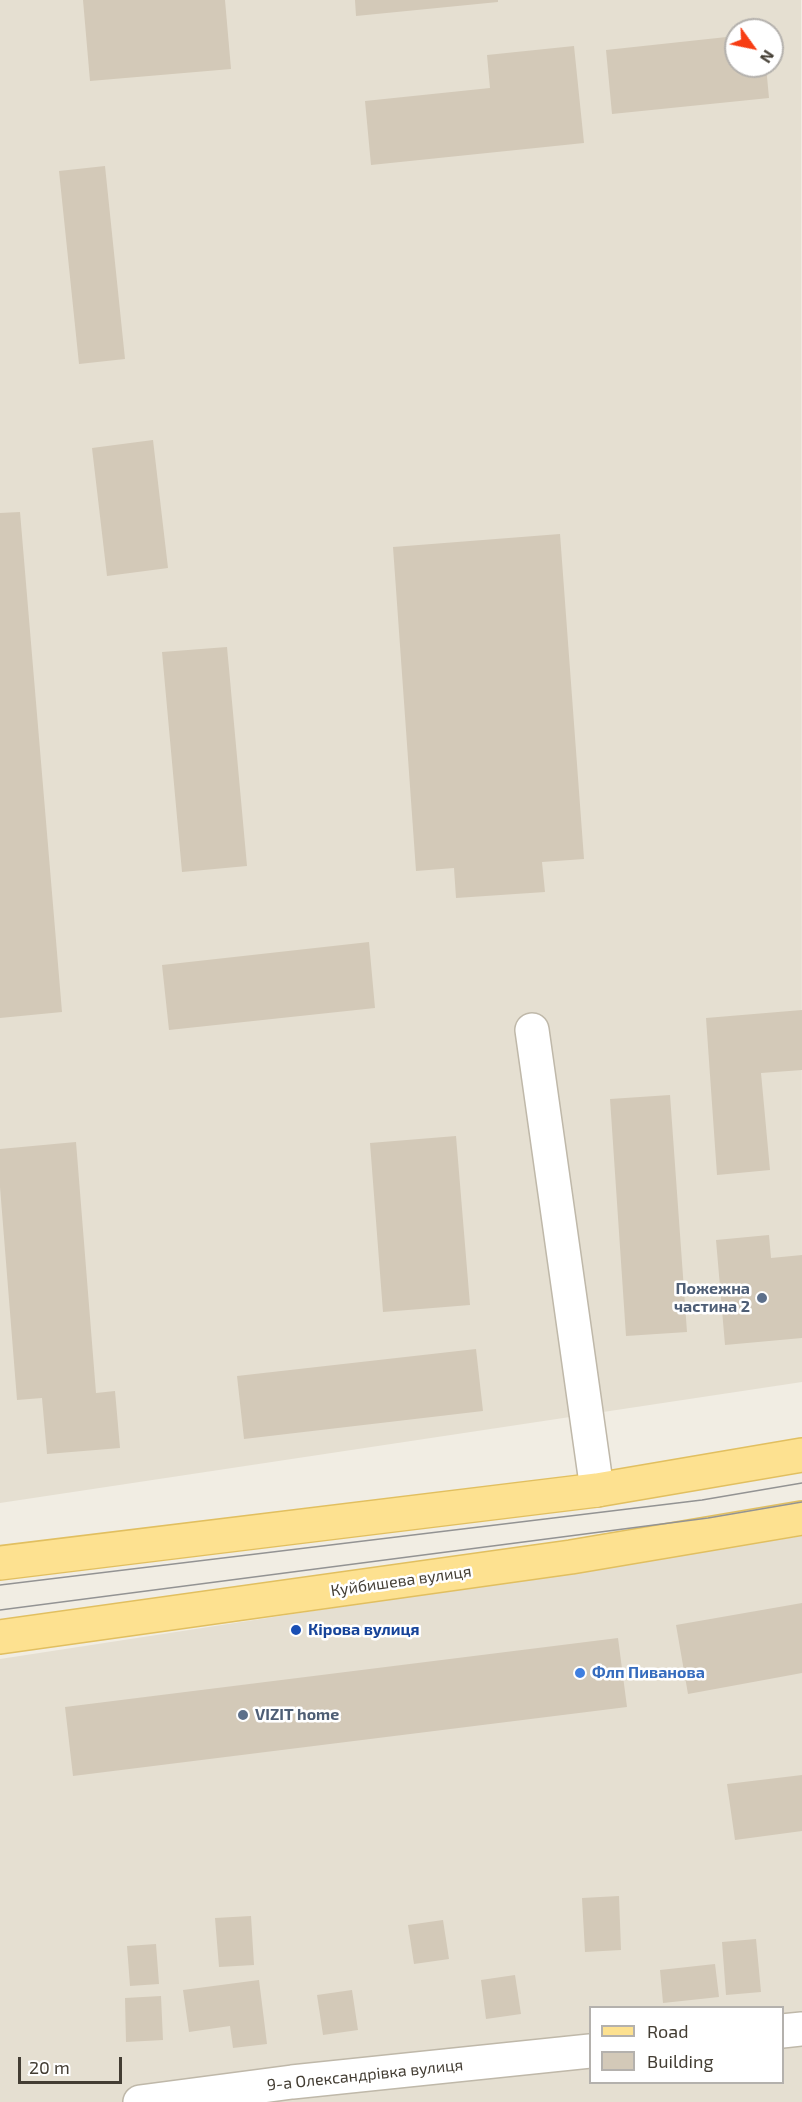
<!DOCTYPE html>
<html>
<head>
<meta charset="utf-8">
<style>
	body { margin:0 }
	#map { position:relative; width:802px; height:2102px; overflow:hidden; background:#f1ede3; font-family:"Exo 2",sans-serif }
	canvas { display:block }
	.legend { position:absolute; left:589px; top:2006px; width:195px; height:78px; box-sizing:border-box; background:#fff; border:2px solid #b4b1ad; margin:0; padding:8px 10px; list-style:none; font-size:18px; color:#433d33 }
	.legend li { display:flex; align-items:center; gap:12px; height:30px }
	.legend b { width:30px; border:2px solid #b4b1ad }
	.north { position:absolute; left:724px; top:18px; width:60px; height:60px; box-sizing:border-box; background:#fff; border:2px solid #b4b1ad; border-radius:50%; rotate:123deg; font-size:16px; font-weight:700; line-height:24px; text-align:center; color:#433d33 }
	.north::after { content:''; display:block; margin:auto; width:21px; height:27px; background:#f73d13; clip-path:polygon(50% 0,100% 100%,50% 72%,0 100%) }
	.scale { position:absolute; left:18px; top:2057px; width:104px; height:27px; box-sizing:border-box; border:3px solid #433d33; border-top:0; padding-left:8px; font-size:18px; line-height:21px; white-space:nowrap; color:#433d33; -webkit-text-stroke:4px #fff; paint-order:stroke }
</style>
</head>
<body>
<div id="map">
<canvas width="802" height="2102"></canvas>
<ul class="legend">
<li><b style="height:8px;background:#fde190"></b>Road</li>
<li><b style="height:16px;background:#d3c9b8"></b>Building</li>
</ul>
<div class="north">N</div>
<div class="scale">20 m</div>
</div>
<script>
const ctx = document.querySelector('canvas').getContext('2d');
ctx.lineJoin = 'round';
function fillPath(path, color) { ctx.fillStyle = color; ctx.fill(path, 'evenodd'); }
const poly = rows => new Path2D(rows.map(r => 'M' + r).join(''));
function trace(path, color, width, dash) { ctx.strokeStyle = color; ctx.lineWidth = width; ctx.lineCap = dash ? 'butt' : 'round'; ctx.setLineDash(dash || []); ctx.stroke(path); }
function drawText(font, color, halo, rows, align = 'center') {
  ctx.font = font + ' "Exo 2",sans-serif'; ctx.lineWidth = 5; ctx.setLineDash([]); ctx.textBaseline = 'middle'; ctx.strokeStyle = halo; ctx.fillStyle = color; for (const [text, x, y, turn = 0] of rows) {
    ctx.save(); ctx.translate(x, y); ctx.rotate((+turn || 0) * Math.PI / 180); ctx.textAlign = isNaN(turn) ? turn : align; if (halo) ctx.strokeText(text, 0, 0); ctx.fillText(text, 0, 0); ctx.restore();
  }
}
fillPath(poly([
	[0,0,801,0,802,1382,0,1503],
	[736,30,772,30,772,66,736,66],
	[802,1536,802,2102,0,2102,0,1659],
	[590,2008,782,2008,782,2082,590,2082]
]), '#e5dfd1');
fillPath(poly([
	[83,0,225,0,231,69,90,81],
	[355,0,498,0,498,2,356,16],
	[736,36,736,66,766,66,769,98,612,114,606,50],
	[574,46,584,143,371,165,365,101,490,88,487,55],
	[105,166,125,359,79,364,59,171],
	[153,440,168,568,107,576,92,448],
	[20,512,62,1012,0,1018,0,513],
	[560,534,584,859,542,862,545,892,456,898,454,868,416,871,393,547],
	[227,647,247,866,182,872,162,652],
	[369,942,375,1008,169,1030,162,965],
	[802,1010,802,1070,761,1073,770,1170,717,1175,706,1018],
	[670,1095,687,1332,626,1336,610,1099],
	[456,1136,470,1305,383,1312,370,1143],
	[76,1142,96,1393,115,1391,120,1448,47,1454,42,1398,17,1400,0,1187,0,1149],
	[769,1235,771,1258,802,1255,802,1338,725,1345,716,1240],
	[476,1349,483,1411,244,1439,237,1376],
	[802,1603,802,1673,688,1694,676,1625],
	[618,1638,627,1707,73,1776,65,1707],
	[802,1775,802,1831,735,1840,727,1784],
	[619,1896,621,1950,585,1952,582,1898],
	[251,1916,254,1965,219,1967,215,1918],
	[443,1920,449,1959,414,1964,408,1925],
	[756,1939,761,1992,726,1995,722,1942],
	[156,1944,159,1984,130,1986,127,1946],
	[715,1964,719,1997,663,2003,660,1970],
	[515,1975,521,2014,486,2019,481,1980],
	[259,1980,267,2044,233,2048,230,2026,189,2032,183,1990],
	[352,1990,358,2030,323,2035,317,1995],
	[161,1996,163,2040,126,2042,125,1998]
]), '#d3c9b8');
const minor = poly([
	[532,1030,597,1490],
	[782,2031,802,2029],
	[140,2102,292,2082,590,2051]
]);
const major = poly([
	[0,1563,597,1490,802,1455],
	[0,1637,571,1557,802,1518]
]);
trace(minor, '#bfb8a9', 36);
trace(major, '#e1bf60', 36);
trace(minor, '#fff', 33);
trace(major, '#fde190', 33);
trace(poly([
	[0,1585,702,1500,802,1483],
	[0,1610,708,1518,802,1502]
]), '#939393', 1.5);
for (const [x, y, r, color] of [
	[762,1298,6,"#5c6f8a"],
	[296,1630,6,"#1a4fb4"],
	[580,1673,6,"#3f7fe0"],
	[243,1715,6,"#5c6f8a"]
]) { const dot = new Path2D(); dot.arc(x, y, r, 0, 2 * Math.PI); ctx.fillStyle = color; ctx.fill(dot); trace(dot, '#fff', 2); }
drawText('bold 16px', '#4e5e75', '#fff', [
	["Пожежна",750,1289],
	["частина 2",750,1307],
	["VIZIT home",255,1715,"left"]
], 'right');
drawText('16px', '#433d33', '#fff', [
	["Куйбишева вулиця",401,1581,-8],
	["9-а Олександрівка вулиця",365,2075,-6]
]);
drawText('bold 16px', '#164399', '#fff', [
	["Кірова вулиця",308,1630]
], 'left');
drawText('bold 16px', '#366cbe', '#fff', [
	["Флп Пиванова",592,1673]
], 'left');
</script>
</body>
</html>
